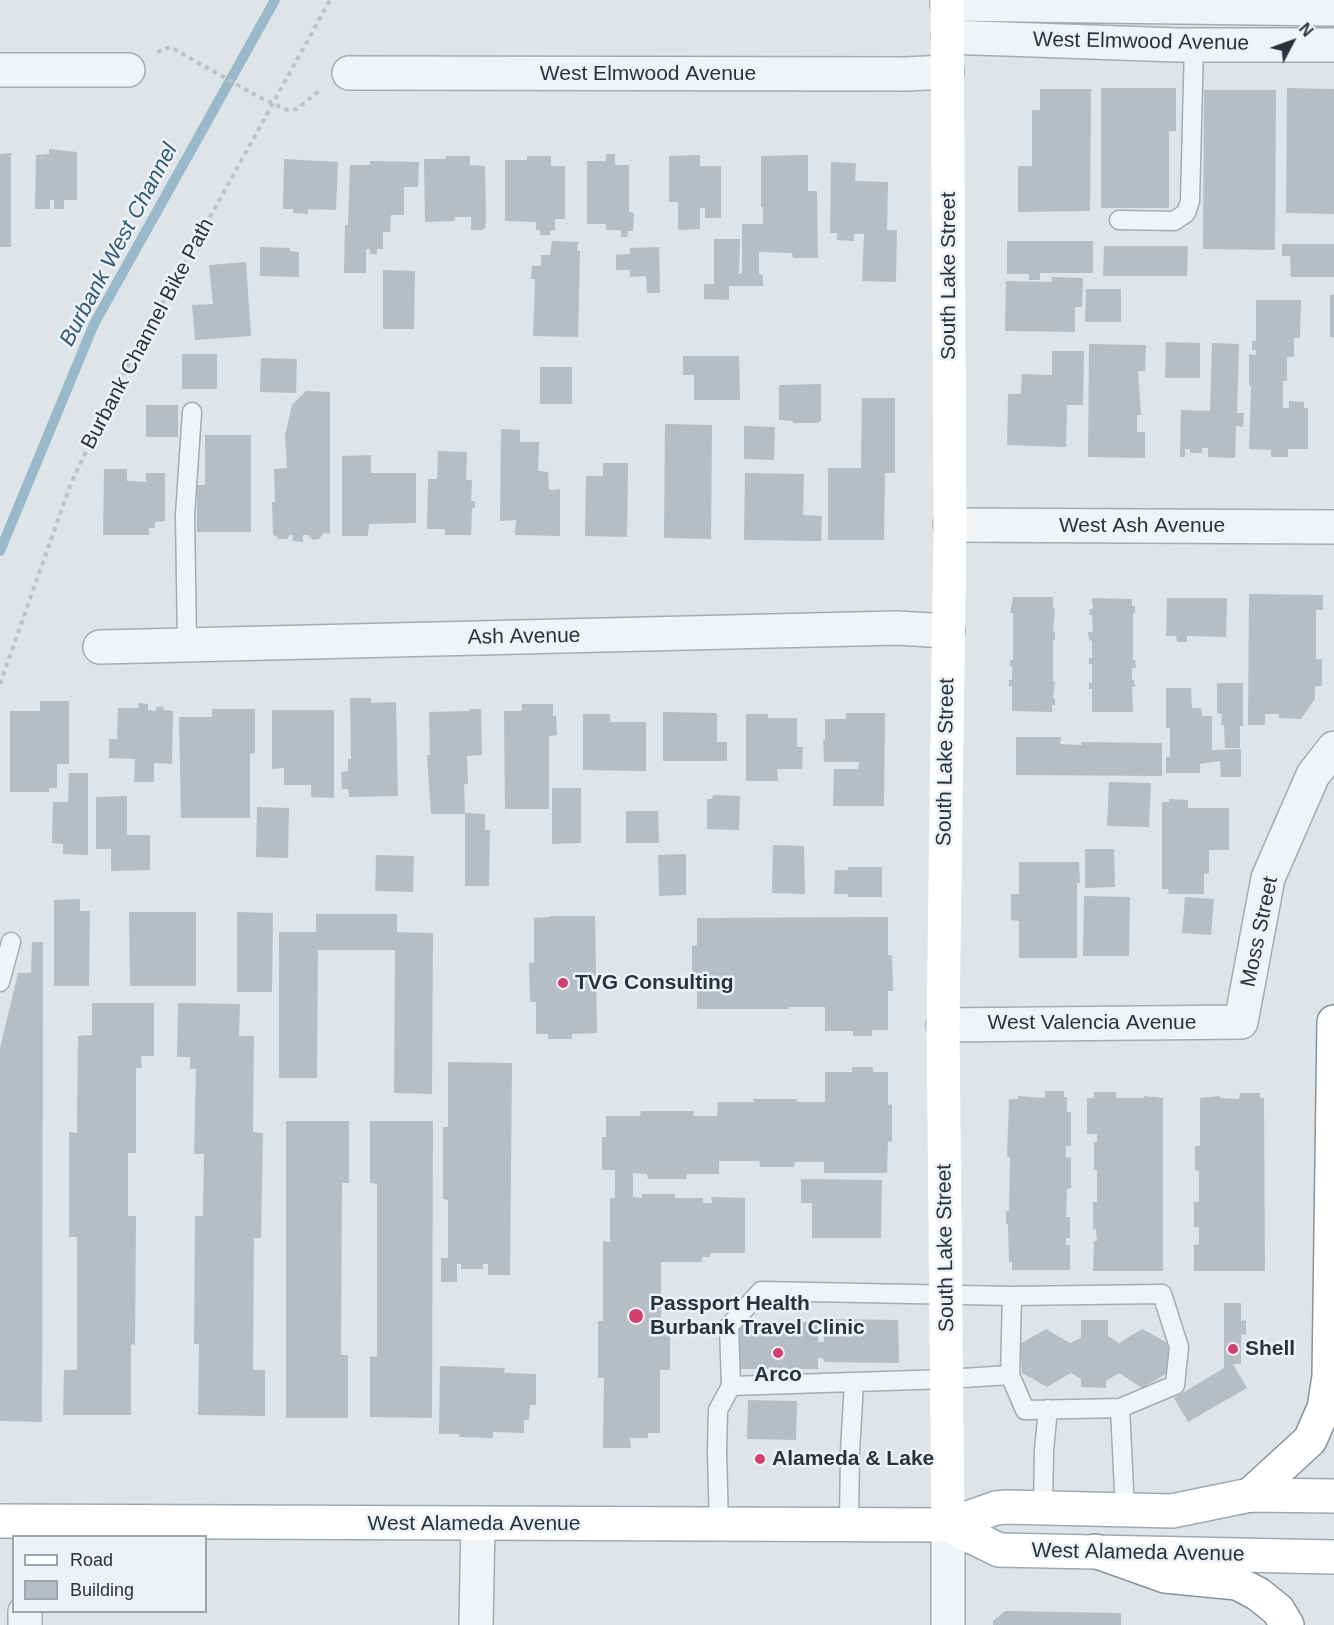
<!DOCTYPE html>
<html>
<head>
<meta charset="utf-8">
<style>
	body { margin:0 }
	#map { position:relative; width:1334px; height:1625px; overflow:hidden; background:#dee4e8; font-family:Arial,sans-serif }
	canvas { display:block }
	.legend { position:absolute; left:12px; top:1535px; width:195px; height:78px; box-sizing:border-box; background:#eef2f6; border:2px solid #9ea6ad; margin:0; padding:8px 10px; list-style:none; font-size:18px; color:#27343f }
	.legend li { display:flex; align-items:center; gap:12px; height:30px }
	.legend b { width:30px; border:2px solid #9ea6ad }
	.north { position:absolute; left:1262px; top:12px; width:60px; height:60px; -webkit-text-stroke:4px #eef2f6; paint-order:stroke; rotate:49deg; font-size:16px; font-weight:700; line-height:24px; text-align:center; color:#27343f }
	.north::after { content:''; display:block; margin:auto; width:21px; height:27px; background:#27343f; clip-path:polygon(50% 0,100% 100%,50% 72%,0 100%) }
</style>
</head>
<body>
<div id="map">
<canvas width="1334" height="1625"></canvas>
<ul class="legend">
<li><b style="height:8px;background:#fff"></b>Road</li>
<li><b style="height:16px;background:#b5bec5"></b>Building</li>
</ul>
<div class="north">N</div>
</div>
<script>
const ctx = document.querySelector('canvas').getContext('2d');
ctx.lineJoin = 'round';
const poly = rows => new Path2D(rows.map(r => 'M' + r).join(''));
function trace(path, color, width, dash) { ctx.strokeStyle = color; ctx.lineWidth = width; ctx.lineCap = dash ? 'butt' : 'round'; ctx.setLineDash(dash || []); ctx.stroke(path); }
function fillPath(path, color) { ctx.fillStyle = color; ctx.fill(path, 'evenodd'); }
function drawText(font, color, halo, rows, align = 'center') {
  ctx.font = font + ' Arial,sans-serif'; ctx.lineWidth = 5; ctx.setLineDash([]); ctx.textBaseline = 'middle'; ctx.strokeStyle = halo; ctx.fillStyle = color; for (const [text, x, y, turn = 0] of rows) {
    ctx.save(); ctx.translate(x, y); ctx.rotate((+turn || 0) * Math.PI / 180); ctx.textAlign = isNaN(turn) ? turn : align; if (halo) ctx.strokeText(text, 0, 0); ctx.fillText(text, 0, 0); ctx.restore();
  }
}
trace(poly([
	[0,551,94,324,275,0]
]), '#98b9c9', 10);
fillPath(poly([
	[1101,88,1176,88,1176,131,1169,131,1169,208,1101,208],
	[1287,88,1334,89,1334,214,1286,213],
	[1040,89,1091,89,1090,211,1018,212,1018,166,1032,166,1032,110,1040,110],
	[1204,90,1276,90,1275,250,1203,249],
	[49,149,77,152,77,200,64,200,64,209,54,209,54,200,50,200,50,209,35,209,36,155,49,154],
	[11,153,11,247,0,247,0,154],
	[606,154,615,154,615,165,629,165,629,212,634,213,633,231,628,231,627,237,621,237,621,230,606,230,606,224,587,224,587,161,606,161],
	[700,155,700,166,721,166,721,218,705,218,705,208,700,208,700,229,678,230,678,202,669,202,669,156],
	[808,155,808,191,817,191,818,258,793,258,792,253,759,252,759,274,763,275,763,286,729,286,729,300,704,299,704,284,714,284,714,239,740,239,739,274,742,273,742,224,763,224,763,207,761,207,761,156],
	[446,156,470,156,470,165,485,166,486,220,485,228,482,230,471,230,471,217,455,217,454,221,425,222,424,159,446,159],
	[527,156,551,156,551,166,565,166,565,219,555,219,555,230,550,231,550,235,540,235,540,230,536,230,536,222,505,221,505,160,527,160],
	[284,159,338,162,336,210,308,209,308,214,293,213,293,209,283,209],
	[370,161,419,162,418,187,404,187,404,215,391,215,390,232,383,232,383,249,377,249,377,254,370,254,370,249,366,249,366,273,344,273,345,225,348,225,350,165,370,165],
	[831,162,856,163,855,181,888,182,887,230,897,230,896,282,862,281,864,234,854,234,854,241,837,240,837,233,830,233],
	[552,241,578,242,577,251,580,251,578,337,533,336,535,279,531,279,532,266,541,266,541,255,550,255],
	[1007,241,1093,241,1093,273,1040,273,1040,280,1029,280,1029,274,1007,274],
	[1282,244,1334,244,1334,277,1291,277,1290,256,1282,256],
	[1104,246,1188,246,1187,276,1103,276],
	[260,247,290,248,290,251,299,252,299,277,260,276],
	[659,247,660,293,647,293,646,276,630,277,630,270,616,270,616,255,630,254,630,248],
	[246,262,251,336,195,340,192,305,213,304,209,265],
	[383,270,415,271,414,329,383,329],
	[1051,277,1083,278,1082,307,1075,307,1075,332,1005,331,1006,281,1052,282],
	[1086,289,1121,289,1121,322,1085,322],
	[1330,295,1334,295,1334,337,1330,337],
	[1256,300,1301,300,1300,338,1294,338,1294,357,1287,357,1287,381,1283,381,1283,408,1289,408,1289,401,1304,402,1304,408,1308,408,1308,449,1288,449,1288,457,1271,457,1271,450,1249,449,1251,386,1249,386,1249,354,1256,355,1256,350,1252,350,1252,341,1256,341],
	[1166,342,1200,343,1200,378,1165,378],
	[1212,343,1239,344,1237,413,1244,413,1243,427,1236,426,1235,458,1208,457,1208,448,1202,448,1202,453,1190,453,1190,449,1185,449,1185,457,1180,457,1181,410,1210,411],
	[1089,344,1146,345,1145,371,1138,371,1141,415,1137,415,1137,432,1145,432,1145,458,1088,457],
	[1052,351,1084,351,1083,405,1067,405,1066,447,1007,445,1008,394,1021,394,1022,374,1052,375],
	[182,354,217,354,217,389,182,389],
	[683,356,739,356,740,400,694,400,694,375,683,375],
	[261,358,297,359,296,393,260,392],
	[540,367,572,367,572,404,540,404],
	[821,384,821,421,818,422,818,423,793,423,793,421,779,420,779,385],
	[306,391,330,392,330,534,324,533,319,539,313,540,308,535,303,535,303,542,293,541,292,535,290,535,287,539,278,539,276,536,273,535,272,502,275,502,274,469,287,468,285,436,292,405],
	[862,398,895,398,895,473,885,473,884,540,828,540,828,468,861,468],
	[146,405,178,405,178,437,146,437],
	[665,424,712,425,711,539,664,538],
	[744,426,775,427,774,460,744,459],
	[501,429,520,430,520,442,539,442,538,471,548,472,549,490,560,489,560,536,515,535,516,520,500,521],
	[205,435,251,435,251,532,197,532,197,485,205,485],
	[438,451,467,452,466,480,472,480,471,501,475,501,475,508,472,508,471,535,445,535,445,529,427,529,428,479,437,479],
	[371,455,371,473,416,473,416,523,369,524,368,536,342,536,342,456],
	[603,463,628,463,627,537,585,536,586,476,603,476],
	[104,469,127,469,127,481,146,482,146,473,165,473,165,521,155,522,155,528,149,528,149,535,103,535],
	[745,473,804,474,803,515,822,516,821,541,744,540],
	[1249,594,1323,595,1323,610,1316,610,1316,659,1322,659,1322,686,1315,686,1315,699,1301,719,1279,718,1279,714,1265,714,1265,725,1248,725],
	[1013,597,1053,597,1053,608,1055,609,1053,632,1055,631,1055,640,1053,640,1053,682,1055,681,1053,698,1055,698,1055,705,1052,705,1052,712,1012,711,1012,687,1009,686,1009,680,1012,680,1012,666,1010,666,1010,660,1013,660,1013,613,1010,613],
	[1092,598,1132,599,1132,606,1135,606,1135,613,1133,613,1133,660,1135,660,1136,668,1132,668,1132,680,1134,680,1135,687,1132,687,1133,712,1092,712,1092,689,1089,689,1089,683,1092,683,1092,664,1089,664,1089,658,1092,658,1092,641,1089,640,1088,632,1093,632,1092,615,1089,615,1090,609,1093,609],
	[1167,598,1227,598,1226,637,1187,636,1187,642,1177,642,1176,636,1166,636],
	[1217,683,1243,683,1243,726,1240,726,1240,748,1225,748,1224,725,1221,725,1222,714,1217,713],
	[1166,688,1191,688,1192,708,1201,708,1202,716,1212,716,1212,750,1241,749,1241,777,1221,777,1220,761,1200,764,1200,773,1166,773,1166,757,1170,757,1170,728,1166,728],
	[350,698,371,698,371,703,396,702,398,796,349,797,348,789,342,789,341,772,348,771,348,759,351,759],
	[40,701,69,701,69,764,57,764,57,788,49,788,49,792,10,792,10,711,40,711],
	[139,703,148,704,148,710,156,711,156,707,164,707,163,710,173,711,172,764,154,763,154,782,134,782,135,759,109,758,109,739,117,739,118,708,138,708],
	[522,704,553,704,553,716,556,715,557,735,549,736,549,809,505,809,504,711,522,711],
	[212,709,255,709,255,753,250,754,250,818,181,818,179,717,212,717],
	[469,709,481,709,482,755,467,756,468,784,464,784,465,814,431,814,427,755,430,755,429,712,470,711],
	[272,710,334,710,334,798,311,797,311,785,284,785,284,768,272,769],
	[663,712,717,713,717,742,727,742,727,761,663,761],
	[846,713,885,713,884,806,833,806,834,769,858,769,859,762,824,762,823,739,825,740,825,719,846,719],
	[583,714,610,714,610,722,646,722,646,771,583,770],
	[746,714,768,714,768,718,797,718,797,747,803,747,802,769,777,769,778,781,746,781],
	[1016,737,1061,737,1060,744,1082,745,1081,742,1162,743,1162,776,1016,775],
	[69,773,88,773,88,855,63,854,63,844,52,843,53,802,68,802],
	[1109,782,1151,783,1149,827,1107,826],
	[552,788,581,788,581,843,552,844],
	[713,795,740,796,739,830,707,829,707,799,712,799],
	[127,796,127,835,150,835,150,870,111,871,111,849,96,849,96,797],
	[1169,799,1188,800,1188,808,1229,808,1229,850,1209,850,1209,873,1204,874,1204,894,1169,894,1168,889,1162,889,1162,802,1169,802],
	[257,807,289,808,288,858,256,857],
	[626,811,658,811,659,843,626,843],
	[465,813,485,814,485,830,490,830,489,886,465,886],
	[773,845,804,846,805,894,772,893],
	[1085,849,1114,849,1115,887,1085,888],
	[686,854,686,895,659,896,658,855],
	[376,855,414,856,413,892,375,891],
	[1019,862,1079,862,1080,883,1077,883,1077,958,1019,958,1019,921,1011,920,1011,894,1019,894],
	[848,867,882,867,882,897,848,897,848,894,834,894,835,870,848,870],
	[1084,896,1130,897,1129,956,1083,956],
	[1185,897,1214,899,1211,935,1182,933],
	[80,899,80,911,90,911,89,986,54,986,54,900],
	[129,912,196,912,196,986,130,986],
	[237,912,273,913,272,992,237,992],
	[316,914,397,914,397,932,433,933,432,1094,394,1093,395,950,318,950,317,1078,279,1078,279,932,316,932],
	[550,916,595,916,597,1033,572,1034,572,1039,548,1039,548,1034,536,1034,536,1002,530,1002,529,963,534,962,534,918,550,917],
	[888,917,888,955,892,955,893,991,888,991,888,1030,872,1030,872,1036,853,1036,853,1031,825,1031,825,1007,789,1007,789,1009,697,1009,697,982,692,982,692,946,697,945,697,918],
	[32,942,43,942,42,1422,0,1421,0,1048,18,973,31,973],
	[92,1003,154,1003,154,1056,141,1056,142,1068,136,1068,136,1153,128,1153,128,1216,136,1216,135,1345,131,1344,131,1415,63,1415,64,1370,77,1370,77,1237,69,1237,69,1132,77,1133,78,1036,92,1035],
	[178,1003,240,1004,239,1036,254,1036,253,1132,263,1133,261,1238,254,1238,253,1370,265,1370,265,1416,198,1415,199,1344,194,1344,195,1216,203,1216,204,1154,194,1154,196,1069,190,1069,190,1057,177,1057],
	[448,1062,512,1063,510,1275,488,1275,488,1264,483,1264,483,1269,461,1269,461,1264,457,1264,457,1282,441,1282,441,1258,448,1258,448,1200,443,1199,443,1127,448,1127],
	[852,1067,873,1067,873,1072,888,1072,888,1105,892,1104,892,1142,888,1141,887,1173,824,1173,824,1162,795,1162,794,1167,760,1167,759,1161,719,1161,719,1174,687,1174,686,1179,648,1179,647,1174,633,1173,633,1197,642,1198,642,1194,675,1194,675,1198,703,1198,703,1203,712,1203,711,1197,745,1198,745,1253,711,1253,710,1257,702,1257,702,1262,661,1262,661,1329,670,1328,670,1370,660,1370,660,1433,648,1433,648,1438,630,1438,631,1448,603,1448,604,1378,598,1378,598,1321,603,1321,603,1241,610,1242,610,1198,615,1198,615,1170,602,1170,602,1137,606,1137,606,1116,640,1116,641,1111,693,1111,694,1116,717,1116,718,1102,754,1102,753,1099,797,1099,797,1102,825,1102,825,1072,852,1072],
	[1045,1091,1064,1091,1064,1097,1067,1097,1067,1112,1071,1112,1071,1146,1066,1146,1066,1158,1071,1157,1071,1188,1067,1189,1066,1217,1070,1217,1070,1238,1066,1238,1066,1245,1070,1245,1070,1270,1012,1270,1012,1262,1009,1262,1008,1224,1006,1224,1006,1211,1009,1211,1010,1157,1007,1157,1009,1099,1018,1099,1018,1096,1045,1098],
	[1094,1092,1116,1092,1116,1098,1144,1098,1144,1096,1163,1098,1163,1271,1093,1271,1094,1241,1097,1241,1096,1229,1093,1230,1093,1202,1097,1202,1097,1170,1094,1170,1094,1142,1097,1142,1097,1134,1087,1134,1087,1098,1094,1098],
	[1240,1093,1260,1093,1260,1098,1264,1098,1265,1271,1194,1271,1194,1245,1199,1244,1199,1227,1194,1227,1194,1202,1199,1202,1199,1171,1195,1170,1195,1146,1200,1146,1200,1098,1220,1096,1220,1098,1239,1099],
	[286,1121,349,1121,349,1183,342,1183,341,1355,348,1355,348,1418,286,1418],
	[370,1121,433,1121,432,1418,370,1417,370,1356,377,1357,377,1184,370,1183],
	[801,1179,882,1180,881,1238,812,1238,812,1203,801,1203],
	[1224,1303,1241,1303,1241,1321,1246,1320,1246,1335,1241,1334,1241,1364,1233,1364,1247,1388,1188,1422,1174,1398,1224,1368],
	[824,1319,898,1320,899,1363,824,1362,823,1358,818,1358,818,1369,740,1369,740,1322,818,1322,818,1342,824,1342],
	[1081,1320,1108,1320,1108,1336,1119,1343,1142,1329,1168,1343,1168,1373,1142,1388,1119,1373,1106,1381,1106,1388,1081,1387,1081,1379,1071,1373,1047,1387,1022,1373,1020,1344,1046,1329,1070,1343,1081,1338],
	[440,1366,505,1368,504,1373,536,1374,536,1405,530,1405,529,1420,524,1420,524,1433,493,1432,493,1438,459,1437,459,1434,439,1434],
	[748,1400,797,1401,796,1440,747,1439],
	[1005,1611,1121,1613,1121,1625,993,1625,993,1621]
]), '#b5bec5');
const lane = poly([
	[1119,220,1174,221,1186,213,1190,201,1194,45],
	[187,644,185,515,192,412],
	[0,982,11,942],
	[731,1386,729,1326,761,1291,1012,1296],
	[1120,1408,1175,1385,1179,1347,1162,1294,1012,1296,1010,1375,1025,1410,1120,1408,1125,1511],
	[1043,1509,1044,1450,1048,1409],
	[849,1524,850,1451,854,1383],
	[719,1525,717,1451,718,1410,731,1386,947,1379,1010,1375]
]);
const street = poly([
	[947,4,1334,9],
	[948,37,1177,45,1334,45],
	[0,70,128,70],
	[349,73,905,74,947,72],
	[950,525,1334,527],
	[100,647,897,628,948,631],
	[943,1025,1241,1022,1268,878,1313,775,1334,748],
	[948,1525,948,1625],
	[25,1625,25,1612],
	[476,1625,478,1523]
]);
const primary = poly([
	[0,1521,948,1525,996,1508,1007,1507,1172,1511,1250,1495,1334,1496],
	[948,1525,999,1550,1334,1557]
]);
const highway = poly([
	[1250,1495,1310,1440,1324,1408,1329,1377,1334,1022],
	[1095,1551,1165,1576,1237,1583,1258,1594,1278,1610,1287,1625]
]);
trace(lane, '#a3acb2', 21);
trace(street, '#a3acb2', 36);
trace(primary, '#9daab4', 36);
trace(highway, '#85949f', 36);
trace(poly([
	[157,52,170,47,261,98,287,110,297,109,320,90],
	[0,684,71,483,125,371,330,0]
]), '#bcc2c6', 4, [4.5, 4.5]);
trace(lane, '#f1f4f6', 18);
trace(street, '#f1f4f6', 33);
trace(poly([
	[947,0,950,525,943,1025,948,1525]
]), '#fff', 33);
trace(primary, '#fff', 33);
trace(highway, '#fff', 33);
for (const [x, y, r, color] of [
	[563,983,6,"#d13f6f"],
	[636,1316,8,"#d13f6f"],
	[1233,1349,6,"#d13f6f"],
	[778,1353,6,"#d13f6f"],
	[760,1459,6,"#d13f6f"]
]) { const dot = new Path2D(); dot.arc(x, y, r, 0, 2 * Math.PI); ctx.fillStyle = color; ctx.fill(dot); trace(dot, '#eef2f6', 2); }
drawText('21px', '#27343f', '#eef2f6', [
	["West Elmwood Avenue",1141,42,1],
	["West Elmwood Avenue",648,74],
	["South Lake Street",949,276,-90],
	["Burbank Channel Bike Path",148,334,-62],
	["West Ash Avenue",1142,526],
	["Ash Avenue",524,637,-1],
	["South Lake Street",946,762,-89],
	["Moss Street",1260,932,-78],
	["West Valencia Avenue",1092,1023],
	["South Lake Street",946,1248,-91],
	["West Alameda Avenue",474,1524],
	["West Alameda Avenue",1138,1553,1]
]);
drawText('bold 21px', '#27343f', '#eef2f6', [
	["TVG Consulting",575,983],
	["Passport Health",650,1304],
	["Burbank Travel Clinic",650,1328],
	["Shell",1245,1349],
	["Arco",778,1375,"center"],
	["Alameda & Lake",772,1459]
], 'left');
drawText('italic 22px', '#305b74', '#eef2f6', [
	["Burbank West Channel",119,245,-62]
]);
</script>
</body>
</html>
